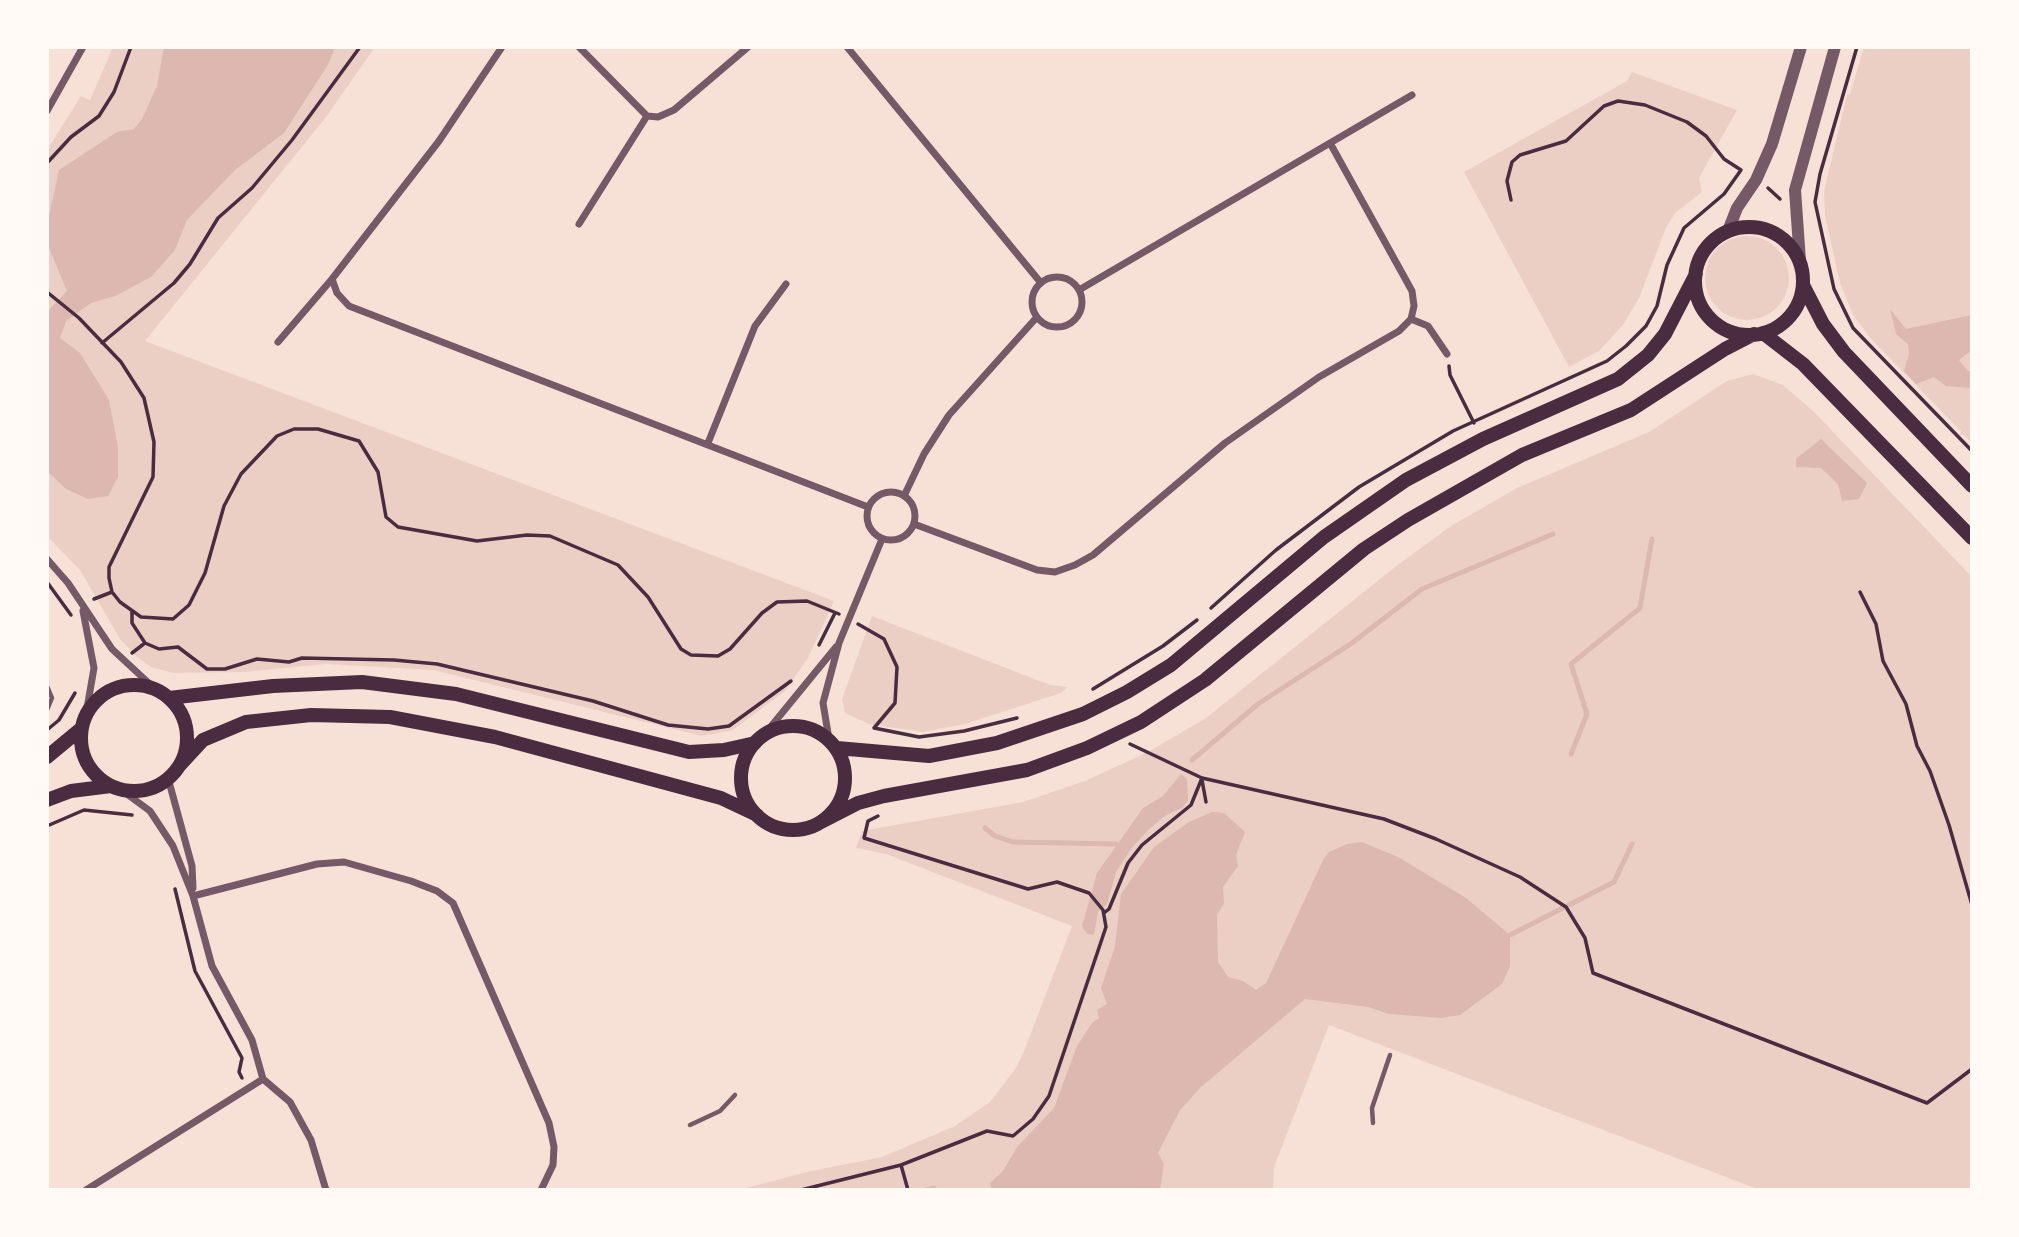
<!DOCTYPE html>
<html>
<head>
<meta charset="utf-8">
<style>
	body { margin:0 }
	#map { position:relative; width:2019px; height:1237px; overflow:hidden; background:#f7e1d7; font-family:Montserrat,sans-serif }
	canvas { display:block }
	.frame { position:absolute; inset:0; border:49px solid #fffaf5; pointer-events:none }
</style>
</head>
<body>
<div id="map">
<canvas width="2019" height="1237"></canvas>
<div class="frame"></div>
</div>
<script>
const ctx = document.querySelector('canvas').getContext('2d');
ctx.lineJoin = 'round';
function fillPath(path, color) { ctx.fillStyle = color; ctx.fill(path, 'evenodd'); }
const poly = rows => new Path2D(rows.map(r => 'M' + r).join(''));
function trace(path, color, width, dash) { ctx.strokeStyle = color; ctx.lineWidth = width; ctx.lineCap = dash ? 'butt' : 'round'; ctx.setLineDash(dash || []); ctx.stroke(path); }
fillPath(poly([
	[113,47,375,47,326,117,145,341,834,601,808,658,785,691,733,730,702,736,433,670,325,664,244,672,173,673,151,667,136,656,120,639,80,570,47,536,47,150,81,96,90,100],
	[1864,47,1972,47,1972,443,1964,435,1960,435,1961,431,1871,339,1853,315,1840,283,1825,216,1824,191,1847,95,1850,94],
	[1632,72,1737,110,1699,178,1702,192,1675,213,1666,228,1639,298,1623,325,1599,351,1569,367,1464,172,1627,81],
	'1705 278a42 42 0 1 1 84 0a42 42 0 1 1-84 0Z',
	[1753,374,1783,385,1814,412,1972,577,1972,1190,1760,1190,1329,1025,1274,1167,1273,1190,738,1190,811,1171,882,1157,955,1126,990,1102,1016,1068,1024,1051,1072,926,886,854,856,848,862,831,1023,802,1085,781,1148,752,1206,718,1395,567,1451,526,1517,488,1649,432,1727,381],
	[872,616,1050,685,1068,687,1061,693,965,724,923,732,869,724,845,713,842,699]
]), '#ebcfc5');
fillPath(poly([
	[164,47,335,47,329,63,284,133,235,170,187,220,175,250,151,277,115,296,91,303,66,321,60,338,80,353,109,400,118,447,118,477,108,496,88,499,66,489,47,471,47,312,67,291,47,243,47,225,59,170,117,132,134,129,142,119,157,86],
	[1890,309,1906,329,1972,315,1972,350,1959,360,1968,371,1972,371,1972,388,1946,386,1934,377,1916,384,1904,371,1909,354,1908,344,1896,334],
	[1821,439,1867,483,1859,499,1842,501,1838,484,1821,468,1796,467,1796,459],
	[1181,774,1187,779,1188,800,1182,808,1166,815,1148,830,1131,849,1116,872,1107,904,1098,912,1094,935,1087,934,1082,926,1097,873,1143,808,1163,796],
	[1212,812,1224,813,1245,832,1236,855,1238,866,1223,887,1224,903,1217,915,1218,962,1228,977,1243,981,1256,990,1266,983,1324,858,1329,852,1347,844,1362,842,1398,857,1466,898,1510,935,1510,966,1502,984,1460,1015,1441,1018,1389,1014,1368,1007,1305,999,1201,1087,1180,1110,1158,1153,1164,1164,1160,1190,991,1188,990,1183,1003,1171,1017,1147,1054,1108,1077,1046,1092,1023,1099,1018,1097,1010,1107,1004,1101,988,1115,946,1121,894,1154,847,1189,822]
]), '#dcb8b0');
trace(poly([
	[1571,754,1587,714,1571,664,1640,608,1652,539],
	[1192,760,1258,704,1352,643,1422,589,1553,534],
	[985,828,995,836,1013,842,1116,844],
	[1510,935,1614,882,1632,844],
	[926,1190,934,1188]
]), '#dcb8b0', 5);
trace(poly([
	[1857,47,1820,174,1815,202,1834,289,1853,328,1972,451],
	[47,163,71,137,99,116,114,92,131,47],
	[1768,188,1780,199],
	[47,292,79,318,121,362,144,398,154,442,153,477,109,567,109,578,112,592,120,602,141,617,173,619,189,605,205,573,224,506,241,474,277,436,294,429,318,429,359,441,378,472,386,517,398,527,477,541,527,535,550,536,618,565,648,597,681,649,691,655,718,656,730,649,762,613,777,602,807,601,839,614],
	[102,343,174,283,190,264,218,218,252,188,292,140,360,47],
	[1449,366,1450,375,1474,423],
	[47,582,71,615],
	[1860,592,1876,624,1883,661,1906,704,1917,746,1930,771,1949,825,1972,905],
	[94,599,112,592],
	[1211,608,1276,550,1359,487,1453,431,1607,361,1626,346,1646,326,1657,306,1667,265,1684,228,1724,194,1741,170,1724,159,1706,136,1687,122,1645,105,1618,101,1604,106,1566,141,1520,155,1512,162,1507,181,1511,200],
	[858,624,884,639,897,667,895,703,874,728,919,737,964,731,1017,718],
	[145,643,159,649,178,647,207,669,225,669,257,659,289,662,302,658,394,660,437,664,593,701,668,725,708,729,729,726,791,681],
	[819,645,835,613],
	[132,653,145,643,132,623,132,611],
	[1093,689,1163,646,1197,620],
	[47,730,59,720,75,693],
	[1130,744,1202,778,1384,819,1436,839,1520,877,1566,907,1585,938,1593,973,1927,1103,1972,1069],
	[1202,780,1206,802],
	[47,826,84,810,132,815],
	[175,889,195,971,242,1058,239,1072,242,1078],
	[1104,913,1109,909,1128,863,1142,845,1191,805,1202,778],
	[901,1165,908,1190],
	[801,1190,901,1165,987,1131,1013,1136,1033,1119,1049,1096,1106,927,1103,910,1089,893,1057,882,1028,889,864,838,868,821,878,816]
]), '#4a2c40', 3.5);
trace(poly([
	[47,686,52,698,47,710],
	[1373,1123,1372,1108,1390,1055],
	[690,1125,720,1111,735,1095]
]), '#755966', 4.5);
trace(poly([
	[579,47,647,116],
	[847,47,1041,283],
	[47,111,83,47],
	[1330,143,1412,291,1414,306,1411,319,1428,326,1447,354],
	[579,224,647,116,658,117,674,110,748,47],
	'1032 302a25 25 0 1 1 50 0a25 25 0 1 1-50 0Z',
	[332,279,337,293,349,306,868,507],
	[1079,290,1412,95],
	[278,342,332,279,439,141,502,47],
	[708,443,755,326,786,284],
	'867 516a24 24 0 1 1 48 0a24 24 0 1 1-48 0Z',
	[904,496,924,454,949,415,1037,317],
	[914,524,1037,570,1055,572,1075,565,1093,555,1225,443,1319,377,1399,331,1411,319],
	[47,559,68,583,112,649,154,688],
	[83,611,94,668,86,714],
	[764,735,836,647],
	[829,739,823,703,839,643,882,539],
	[168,778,192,866,193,888],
	[120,789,150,811,173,846,193,896,212,966,252,1040,263,1079,290,1102,311,1140,326,1190],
	[193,896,317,864,344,862,411,881,437,891,453,903,549,1123,554,1147,553,1165,541,1190],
	[86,1190,263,1079]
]), '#755966', 7);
trace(poly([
	[1728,231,1737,208,1756,180,1772,144,1801,47],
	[1800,261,1795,190,1835,47]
]), '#755966', 12);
trace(poly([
	'1695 281a54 54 0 1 1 108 0a54 54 0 1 1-108 0Z',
	[1803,285,1823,324,1844,352,1972,486],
	[1763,333,1803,364,1972,538],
	'81 738a53 53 0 1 1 106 0a53 53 0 1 1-106 0Z',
	[169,698,273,686,362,682,456,694,689,752,724,750,755,743],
	'741 778a52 52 0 1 1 104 0a52 52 0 1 1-104 0Z',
	[837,748,929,756,997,743,1083,714,1127,692,1171,665,1324,537,1406,480,1483,439,1618,379,1648,355,1665,334,1696,274],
	[47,757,82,728],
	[179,766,203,740,246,722,311,715,390,717,495,737,721,798,757,815],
	[47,800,71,791,111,786],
	[821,822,858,803,884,796,1027,770,1087,748,1141,722,1205,680,1364,549,1408,520,1522,455,1631,410,1725,349,1754,334]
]), '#4a2c40', 14);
</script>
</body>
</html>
